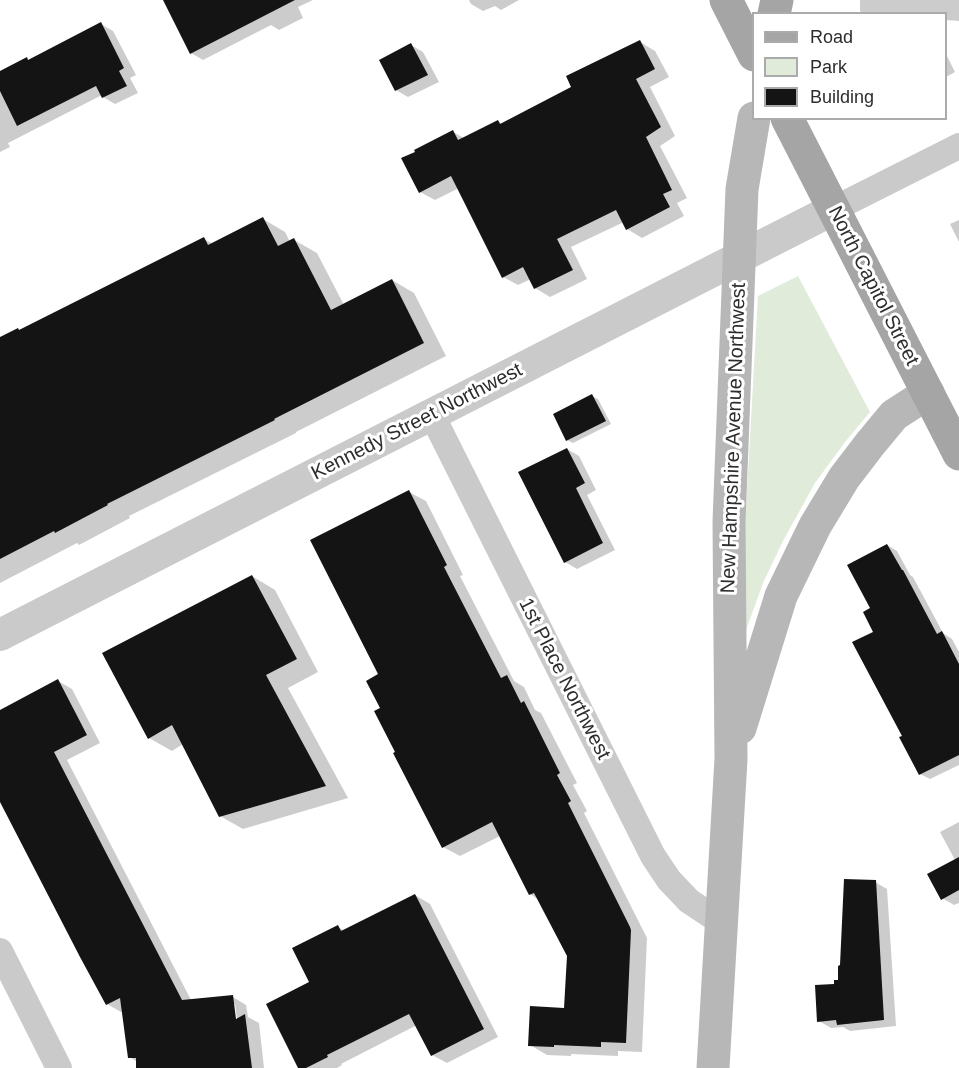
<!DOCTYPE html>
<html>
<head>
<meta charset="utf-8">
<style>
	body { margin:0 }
	#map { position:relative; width:959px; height:1068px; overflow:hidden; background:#fff; font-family:Helvetica,sans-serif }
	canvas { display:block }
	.legend { position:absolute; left:752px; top:12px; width:195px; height:108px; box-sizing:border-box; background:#fff; border:2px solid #ababab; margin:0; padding:8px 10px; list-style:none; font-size:18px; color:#2d2d2d }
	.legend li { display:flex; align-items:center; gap:12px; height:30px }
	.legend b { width:30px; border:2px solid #ababab }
</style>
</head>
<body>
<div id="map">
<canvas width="959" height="1068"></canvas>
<ul class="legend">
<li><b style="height:8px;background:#a5a5a5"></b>Road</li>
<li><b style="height:16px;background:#e1ebda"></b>Park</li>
<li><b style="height:16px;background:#141414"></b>Building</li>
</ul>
</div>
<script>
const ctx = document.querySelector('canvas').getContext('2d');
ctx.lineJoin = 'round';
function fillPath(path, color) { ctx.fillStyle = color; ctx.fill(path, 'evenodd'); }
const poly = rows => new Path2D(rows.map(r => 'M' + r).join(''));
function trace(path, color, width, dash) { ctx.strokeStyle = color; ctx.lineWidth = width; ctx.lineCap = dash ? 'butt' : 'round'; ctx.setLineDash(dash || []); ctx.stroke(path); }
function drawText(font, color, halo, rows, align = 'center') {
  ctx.font = font + ' Helvetica,sans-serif'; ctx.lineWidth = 6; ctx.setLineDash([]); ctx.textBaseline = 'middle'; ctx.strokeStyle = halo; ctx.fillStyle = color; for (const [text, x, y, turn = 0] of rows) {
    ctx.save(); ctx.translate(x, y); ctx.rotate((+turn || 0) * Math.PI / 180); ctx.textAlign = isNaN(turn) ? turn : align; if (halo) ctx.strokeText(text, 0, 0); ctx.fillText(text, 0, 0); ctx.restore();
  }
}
fillPath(poly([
	[798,276,870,412,845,442,815,483,783,541,763,583,745,633,739,632,758,296]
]), '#e1ebda');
fillPath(poly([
	[164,0,313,0,298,7,303,18,279,30,271,25,203,60,191,53],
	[469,0,519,0,501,10,495,6,483,11,471,4],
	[860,0,959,0,959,21,946,20,946,14,864,14,860,11],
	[101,24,113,31,136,75,130,78,138,93,115,104,103,97,102,95,8,143,10,147,0,152,0,73,27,59,29,61],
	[640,42,655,51,669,77,650,87,675,136,660,146,687,198,677,203,684,216,642,238,627,229,624,222,571,247,587,279,550,297,535,288,531,279,518,285,503,277,459,188,435,200,420,192,453,132,464,138,498,121,502,124,573,88],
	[411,45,423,52,439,82,408,97,396,90],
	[946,54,955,72,946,77],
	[263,219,285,232,290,242,294,240,317,253,344,305,392,280,414,293,446,356,296,432,296,433,129,516,130,518,79,545,77,543,0,583,0,338,18,329,21,331,204,239,213,244],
	[959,220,959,242,950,224],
	[592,396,598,399,611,424,573,443,567,440],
	[567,449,579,456,596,490,587,495,615,550,577,569,565,562],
	[409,492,426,501,463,575,460,576,514,681,524,687,535,710,541,713,577,783,573,785,587,811,584,813,647,938,642,1052,618,1051,618,1056,571,1054,571,1056,547,1055,530,1045,565,1009,568,956,539,900,530,894,500,836,460,856,443,847,397,753,382,709,380,675],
	[887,545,897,551,910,575,913,577,943,633,952,639,959,652,959,765,930,779,920,774,904,736,875,633,872,609],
	[252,576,275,590,318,672,288,688,348,798,243,829,220,816,183,744,172,751,149,738],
	[58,681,72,689,100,743,67,760,191,1000,233,997,246,1005,248,1017,259,1023,264,1068,138,1068,137,1062,130,1057,123,1010,121,1012,107,1004,0,799,0,711],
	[232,1004,235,1004,238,1026,235,1026],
	[959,822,959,903,954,905,942,898,955,860,940,832],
	[875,882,887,889,896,1026,850,1031,843,1027,831,1028,819,1021,836,985,840,981],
	[415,895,430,904,498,1037,447,1063,432,1055,417,1025,341,1064,342,1065,337,1068,300,1068,311,982,338,927,345,931]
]), '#0003');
fillPath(poly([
	[163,0,295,0,190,54],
	[101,22,124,68,119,71,127,86,102,98,96,86,17,126,0,91,0,71,27,57,28,60],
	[640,40,655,69,636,79,661,127,646,137,672,190,663,194,670,207,626,230,616,210,557,239,573,270,534,289,523,267,502,278,451,176,419,193,401,158,415,152,414,150,453,130,458,140,498,120,500,124,571,87,566,76],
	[411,43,428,75,395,91,379,60],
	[263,217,278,246,294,238,331,310,392,279,424,343,274,419,275,420,107,504,108,505,55,533,54,531,0,559,0,337,18,328,19,330,204,237,208,245],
	[592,394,606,421,566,441,553,414],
	[567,448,585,483,576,488,603,543,564,563,518,472],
	[409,490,447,565,444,567,501,678,507,675,521,703,524,701,560,773,557,775,571,801,568,803,630,927,631,930,626,1043,601,1042,601,1047,554,1045,554,1047,528,1046,530,1006,564,1008,567,956,534,893,529,895,492,822,442,848,393,753,395,752,374,711,380,708,366,681,378,674,310,540],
	[887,544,902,570,903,570,937,634,942,631,959,664,959,755,919,775,899,737,902,736,852,642,873,632,863,612,870,608,847,565],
	[252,575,297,659,266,675,326,786,219,817,172,725,148,739,102,653],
	[58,679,87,735,54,752,182,1000,233,995,236,1019,245,1014,252,1068,136,1068,136,1058,128,1058,120,998,106,1005,80,957,0,802,0,710],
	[959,857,959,890,941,900,927,874],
	[844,879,876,880,884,1020,837,1025,836,1020,817,1022,815,985,834,984,834,980,838,980,838,966,840,965],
	[415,894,484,1029,431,1056,409,1014,327,1055,328,1057,306,1068,298,1068,266,1004,309,982,292,948,338,925,341,931]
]), '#141414');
trace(poly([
	[834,209,959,146],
	[432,415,653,856,669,880,689,901,722,923],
	[0,951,59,1068]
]), '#cacaca', 26);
trace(poly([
	[0,635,834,209]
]), '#cacaca', 32);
trace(poly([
	[740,728,781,596,815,526,844,478,870,444,894,415,928,393],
	[713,1068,731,759,729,522,742,189,754,118]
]), '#b7b7b7', 33);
trace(poly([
	[726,0,754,55],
	[774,14,777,0],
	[787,118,959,454]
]), '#a5a5a5', 33);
drawText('20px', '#2d2d2d', '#fff', [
	["North Capitol Street",873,286,63],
	["Kennedy Street Northwest",417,422,-27],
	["New Hampshire Avenue Northwest",734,438,-88],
	["1st Place Northwest",564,679,63]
]);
</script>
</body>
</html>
